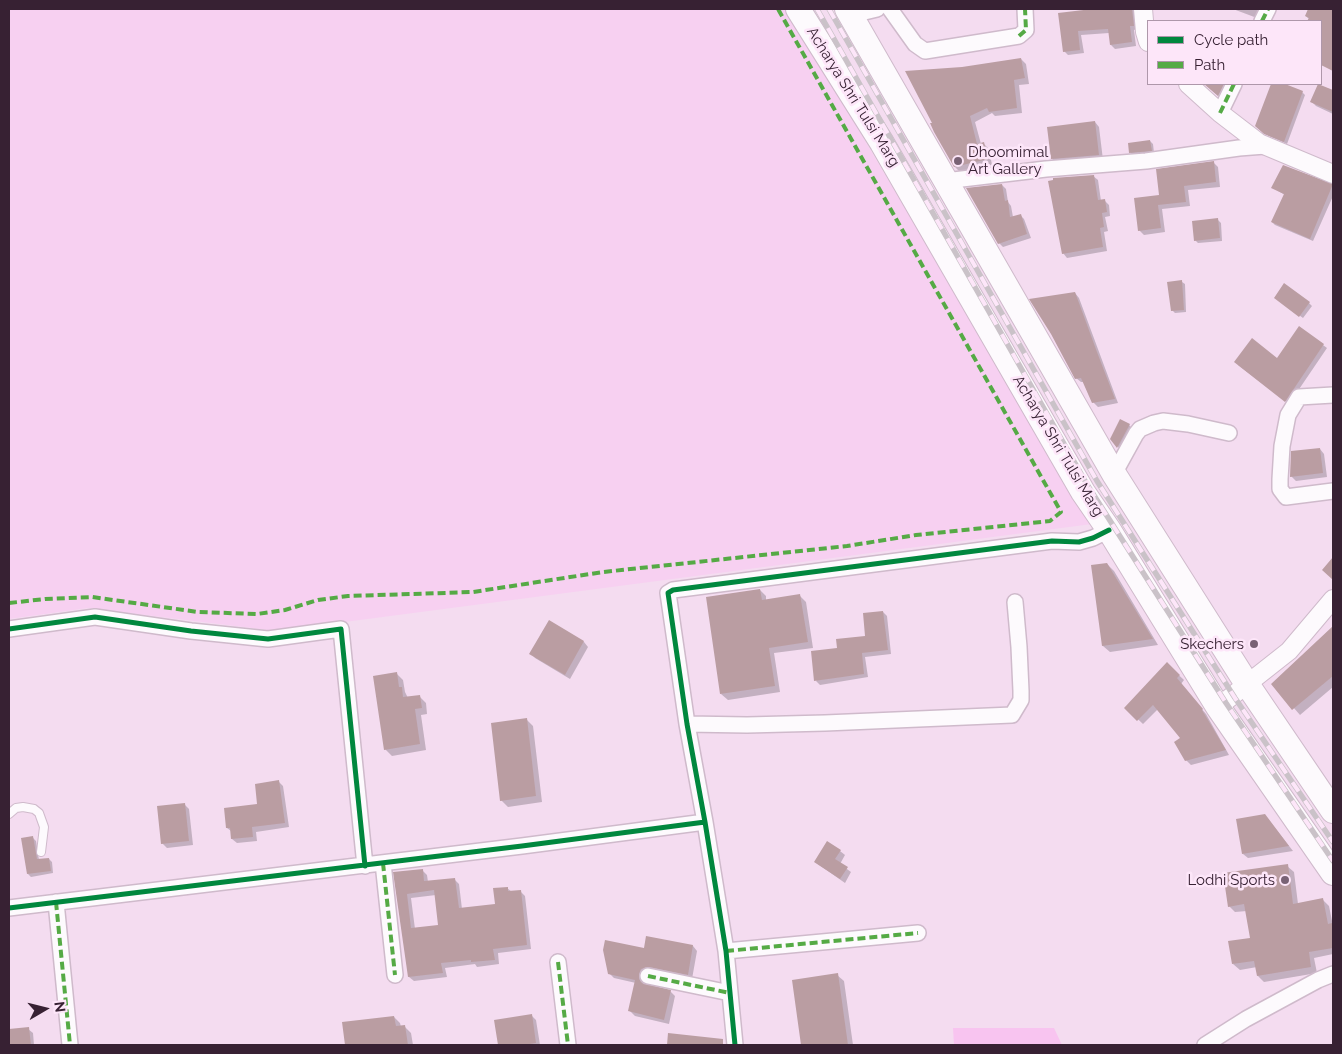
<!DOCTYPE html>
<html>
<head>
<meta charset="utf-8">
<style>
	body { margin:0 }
	#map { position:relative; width:1342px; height:1054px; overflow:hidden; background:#f4dcf0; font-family:Raleway,sans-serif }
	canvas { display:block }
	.frame { position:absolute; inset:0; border:10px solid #372133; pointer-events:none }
	.legend { position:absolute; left:1147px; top:20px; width:175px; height:65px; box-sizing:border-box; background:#fde6f9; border:1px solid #ae97aa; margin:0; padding:6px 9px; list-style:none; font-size:15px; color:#372133 }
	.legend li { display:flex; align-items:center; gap:10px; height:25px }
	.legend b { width:25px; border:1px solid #ae97aa }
	.north { position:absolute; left:20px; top:984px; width:50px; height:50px; -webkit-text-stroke:4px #fde6f9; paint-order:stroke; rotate:82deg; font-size:14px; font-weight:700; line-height:20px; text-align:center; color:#372133 }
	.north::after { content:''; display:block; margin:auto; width:18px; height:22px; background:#372133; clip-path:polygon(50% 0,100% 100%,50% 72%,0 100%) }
</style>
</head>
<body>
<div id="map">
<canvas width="1342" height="1054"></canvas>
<div class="frame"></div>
<ul class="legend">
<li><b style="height:6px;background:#00873e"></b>Cycle path</li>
<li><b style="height:6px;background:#55aa45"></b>Path</li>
</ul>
<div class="north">N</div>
</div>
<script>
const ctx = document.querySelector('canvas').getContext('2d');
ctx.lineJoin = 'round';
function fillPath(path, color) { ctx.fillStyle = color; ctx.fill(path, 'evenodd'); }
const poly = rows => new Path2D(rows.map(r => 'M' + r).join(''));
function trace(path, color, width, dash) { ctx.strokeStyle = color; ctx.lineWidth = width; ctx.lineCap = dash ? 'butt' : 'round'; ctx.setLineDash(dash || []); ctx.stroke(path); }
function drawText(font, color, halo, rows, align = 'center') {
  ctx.font = font + ' Raleway,sans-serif'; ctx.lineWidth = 5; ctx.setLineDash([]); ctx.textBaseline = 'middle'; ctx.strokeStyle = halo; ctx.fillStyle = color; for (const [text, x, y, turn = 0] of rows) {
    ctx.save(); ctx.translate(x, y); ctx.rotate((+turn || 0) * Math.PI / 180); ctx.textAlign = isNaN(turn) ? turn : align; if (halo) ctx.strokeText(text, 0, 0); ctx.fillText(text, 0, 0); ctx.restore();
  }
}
fillPath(poly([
	[9,9,787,9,1092,524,276,631,88,608,9,619]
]), '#f7d0f1');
fillPath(poly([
	[953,1028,1054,1028,1062,1045,954,1045]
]), '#f8c4f0');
fillPath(poly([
	[1110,9,1133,9,1135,11,1137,29,1134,30,1136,46,1115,49,1111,45,1109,33,1081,35,1084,53,1068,55,1064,51,1059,14],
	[1233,9,1262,9,1257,18],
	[1309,9,1333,9,1333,71,1321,63,1321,21,1309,21,1309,19,1306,16],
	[1021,59,1026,64,1029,84,1019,85,1022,113,995,116,992,113,975,122,981,144,983,143,989,149,992,165,960,172,955,167,962,69],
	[1205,84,1231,84,1223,100],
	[1272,84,1282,84,1302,92,1305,95,1287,144,1269,136,1256,126],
	[1319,85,1333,91,1333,114,1316,106,1312,102],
	[1095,122,1099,127,1103,160,1057,163,1052,159],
	[1150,141,1153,144,1154,153,1133,155,1130,152],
	[1213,162,1218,167,1220,187,1188,190,1190,206,1162,209,1165,232,1144,235,1139,230,1161,196],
	[1093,176,1098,180,1101,201,1104,200,1109,205,1110,216,1105,217,1108,231,1104,232,1107,251,1067,258,1063,253],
	[1002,185,1006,189,1008,202,1011,206,1013,217,1020,215,1024,219,1031,238,1003,247,999,243],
	[1329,185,1333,186,1333,196,1313,241,1275,225,1272,222,1285,195,1273,188],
	[1218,220,1221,223,1222,241,1198,243,1195,240],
	[1182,282,1185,284,1186,312,1175,313,1172,310],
	[1075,293,1079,298,1118,403,1098,407,1093,402,1084,382,1081,382,1076,378],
	[1278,300,1309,303,1312,306,1303,318],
	[1323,345,1327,348,1289,404,1238,365,1277,360],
	[1129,425,1132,428,1121,450,1111,439],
	[1320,449,1324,454,1327,477,1296,481,1291,476],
	[1107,564,1114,571,1158,645,1110,652,1103,646],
	[760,590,766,596,766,601,800,596,806,602,813,648,774,653,780,692,728,700,721,694],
	[883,612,887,616,891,654,865,657,868,677,820,685,816,681,838,649,867,637],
	[550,622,584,642,588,647,570,679,535,658,531,653],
	[1333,628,1333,687,1300,715,1273,684],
	[1167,664,1184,680,1181,684,1206,714,1229,755,1191,765,1186,760,1182,739,1158,709,1143,724,1126,708],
	[396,673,403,680,405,692,408,698,419,696,426,703,427,714,421,715,426,750,392,756,385,749],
	[527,720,533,726,542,802,508,807,501,800],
	[278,781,283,786,289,827,256,832,257,841,237,843,232,839,231,831,227,828,259,805],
	[185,805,189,809,193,845,167,848,162,843],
	[1265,815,1293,851,1248,858,1243,854],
	[33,838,36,841,39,860,49,859,52,862,53,873,31,877,28,874],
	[840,851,845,855,840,864,851,872,845,883,815,862],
	[1287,866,1294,872,1298,904,1323,900,1329,906,1333,926,1333,954,1314,958,1317,973,1264,982,1258,976,1257,967,1240,970,1233,964,1251,939,1247,911,1235,912,1229,906],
	[422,870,427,875,428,882,454,879,459,884,462,909,496,905,507,888,512,892,520,891,525,896,531,949,498,953,499,964,477,967,475,964,445,968,447,977,414,981,409,977,395,873],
	[436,895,440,926,415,929,411,898],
	[647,937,693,946,697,951,692,979,643,979,644,985,670,991,675,996,669,1024,635,1016,630,1011,636,983,614,978,609,973,645,950],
	[837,975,844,981,853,1045,803,1045,793,981],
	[531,1015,536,1020,540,1045,499,1045,495,1021],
	[394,1017,400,1023,401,1027,405,1027,411,1033,413,1045,346,1045,344,1023],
	[28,1029,33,1033,34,1045,9,1045,9,1031],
	[669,1034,721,1044,721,1045,668,1045]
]), '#0003');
fillPath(poly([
	[1092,9,1092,10,1132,9,1134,26,1130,26,1132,42,1110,45,1108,29,1078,31,1080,50,1063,52,1058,13],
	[1308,9,1333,9,1333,71,1321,65,1321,21,1307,21,1309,18,1305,16],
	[1021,58,1025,78,1014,80,1017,108,989,112,987,108,970,116,977,144,984,142,988,159,954,167,934,132,930,123,932,123,905,71,962,67],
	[1204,84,1224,84,1218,96],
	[1271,84,1285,84,1303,91,1284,142,1264,134,1255,126],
	[1318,84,1333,90,1333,112,1310,102],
	[1095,121,1099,155,1051,159,1047,127],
	[1150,140,1152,151,1129,153,1128,143],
	[1214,161,1216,182,1184,186,1186,202,1158,205,1161,228,1138,231,1134,198,1159,195,1156,169],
	[1283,165,1333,184,1310,239,1271,222,1284,194,1271,188],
	[1094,175,1098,200,1105,199,1107,212,1102,213,1104,227,1100,228,1103,247,1062,254,1048,181,1053,180,1053,178],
	[1002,184,1005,201,1008,200,1010,217,1021,214,1027,234,998,244,966,188],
	[1218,218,1220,238,1194,241,1192,221],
	[1182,280,1184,310,1171,311,1167,282],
	[1284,283,1310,302,1299,317,1274,298],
	[1075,292,1097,352,1115,399,1092,403,1081,378,1075,379,1051,334,1029,299],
	[1299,326,1324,344,1285,402,1234,362,1252,338,1277,358],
	[1120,419,1130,424,1117,448,1110,439],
	[1320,448,1323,473,1290,477,1291,451],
	[1333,557,1333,580,1322,570],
	[1107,563,1153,639,1102,646,1091,565],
	[760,589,762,600,800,594,808,642,769,648,775,686,720,694,706,597],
	[883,611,888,650,862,653,864,674,814,681,811,651,837,648,836,639,865,636,863,613],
	[549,620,584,641,565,675,529,654],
	[1333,626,1333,676,1292,710,1271,684],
	[1167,662,1180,675,1177,678,1203,709,1202,710,1226,750,1185,761,1174,742,1180,738,1153,705,1137,721,1124,708],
	[397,672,399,687,402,687,403,697,420,695,422,708,415,709,420,744,384,750,373,676],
	[527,718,536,796,500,801,491,723],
	[279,780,285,823,252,827,253,837,231,839,230,828,226,828,224,808,257,804,255,784],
	[185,803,189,841,161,844,157,806],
	[1265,814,1289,846,1242,854,1236,819],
	[33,836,37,859,49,858,51,871,27,874,21,838],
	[827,841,841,850,835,859,848,867,840,879,814,862],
	[1288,864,1293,904,1323,898,1328,924,1332,923,1333,948,1309,952,1311,967,1257,976,1254,961,1232,964,1228,941,1250,938,1244,904,1228,907,1223,873],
	[423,869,424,881,455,878,459,908,495,904,493,888,508,887,508,891,521,890,527,945,493,949,495,960,471,962,471,960,441,963,443,973,408,977,393,872],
	[434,890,438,925,411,928,407,894],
	[646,936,693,945,688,975,649,967,641,969,639,974,639,979,642,983,671,990,664,1020,628,1011,635,980,608,974,603,950,605,940,644,948],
	[838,973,848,1045,801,1045,792,980],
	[532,1014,536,1043,524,1045,498,1045,494,1020],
	[394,1016,396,1026,405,1025,408,1045,345,1045,342,1022],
	[29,1027,31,1045,9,1045,9,1029],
	[668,1033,723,1039,723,1045,667,1045]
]), '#ba9da2');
const service = poly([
	[9,814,16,808,23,807,34,809,39,813,44,827,41,852]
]);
const minor = poly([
	[890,9,915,44,925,51,1019,36,1026,30,1025,9],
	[852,15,877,9],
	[1262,21,1268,9],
	[1220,113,1234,84],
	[945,181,1046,169,1146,161,1239,148,1265,146],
	[1333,395,1299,397,1288,415,1282,446,1280,479,1280,489,1286,497,1333,491],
	[1114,474,1136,434,1140,429,1154,423,1163,421,1188,424,1229,433],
	[9,629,95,617,191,631,268,639,341,629,365,866],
	[687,724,747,725,825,723,1012,715,1021,700,1021,691,1019,647,1015,602],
	[383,863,395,975],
	[56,902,70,1045],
	[9,908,522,846,705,822],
	[726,951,918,933],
	[558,962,568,1045],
	[648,976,730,993],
	[735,1045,726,951,705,822,687,724,668,593,673,590,1052,541,1079,542,1093,538,1109,530],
	[1205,1045,1246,1019,1318,980,1333,974]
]);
const tertiary = poly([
	[1143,9,1145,32,1148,42],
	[1188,84,1220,113,1259,143,1333,174],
	[1218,707,1289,651,1333,599]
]);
const trunk = poly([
	[798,9,882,143,1083,492,1109,530,1218,707,1333,873],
	[847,9,1114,474,1247,684,1333,811]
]);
trace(service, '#cfbacb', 10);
trace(minor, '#cfbacb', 18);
trace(tertiary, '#cfbacb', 20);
trace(trunk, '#cfbacb', 26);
trace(service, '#fdfafd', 8);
trace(minor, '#fdfafd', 15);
trace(tertiary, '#fdfafd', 18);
trace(trunk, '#fdfafd', 24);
const rail = poly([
	[817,9,1088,486,1226,703,1333,861],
	[829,9,1097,481,1235,698,1333,842]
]);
trace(rail, '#cac2c8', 5.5);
trace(rail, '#fde6f9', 4, [11]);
trace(poly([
	[1262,21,1268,9],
	[1019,36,1026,30,1025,9],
	[1220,113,1234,84],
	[9,603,45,599,92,597,198,612,257,614,285,610,318,600,348,596,473,592,603,572,847,546,916,535,1050,521,1061,512,778,9],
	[383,863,395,975],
	[56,902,70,1045],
	[726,951,918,933],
	[558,962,568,1045],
	[648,976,730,993]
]), '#55aa45', 4, [8, 4]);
trace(poly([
	[9,629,95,617,191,631,268,639,341,629,365,866],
	[9,908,522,846,705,822],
	[735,1045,726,951,705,822,687,724,668,593,673,590,1052,541,1079,542,1093,538,1109,530]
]), '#00873e', 5);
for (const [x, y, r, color] of [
	[958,161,5,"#796275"],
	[1254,644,5,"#796275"],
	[1285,880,5,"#796275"]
]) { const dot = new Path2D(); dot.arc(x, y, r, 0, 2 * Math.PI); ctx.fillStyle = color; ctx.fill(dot); trace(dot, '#fde6f9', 2); }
drawText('15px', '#372133', '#fde6f9', [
	["Acharya Shri Tulsi Marg",853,97,58],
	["Acharya Shri Tulsi Marg",1058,446,59]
]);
drawText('15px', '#372133', '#fde6f9', [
	["Dhoomimal",968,152,"left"],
	["Art Gallery",968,169,"left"],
	["Skechers",1244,644],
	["Lodhi Sports",1275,880]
], 'right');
</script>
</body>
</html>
